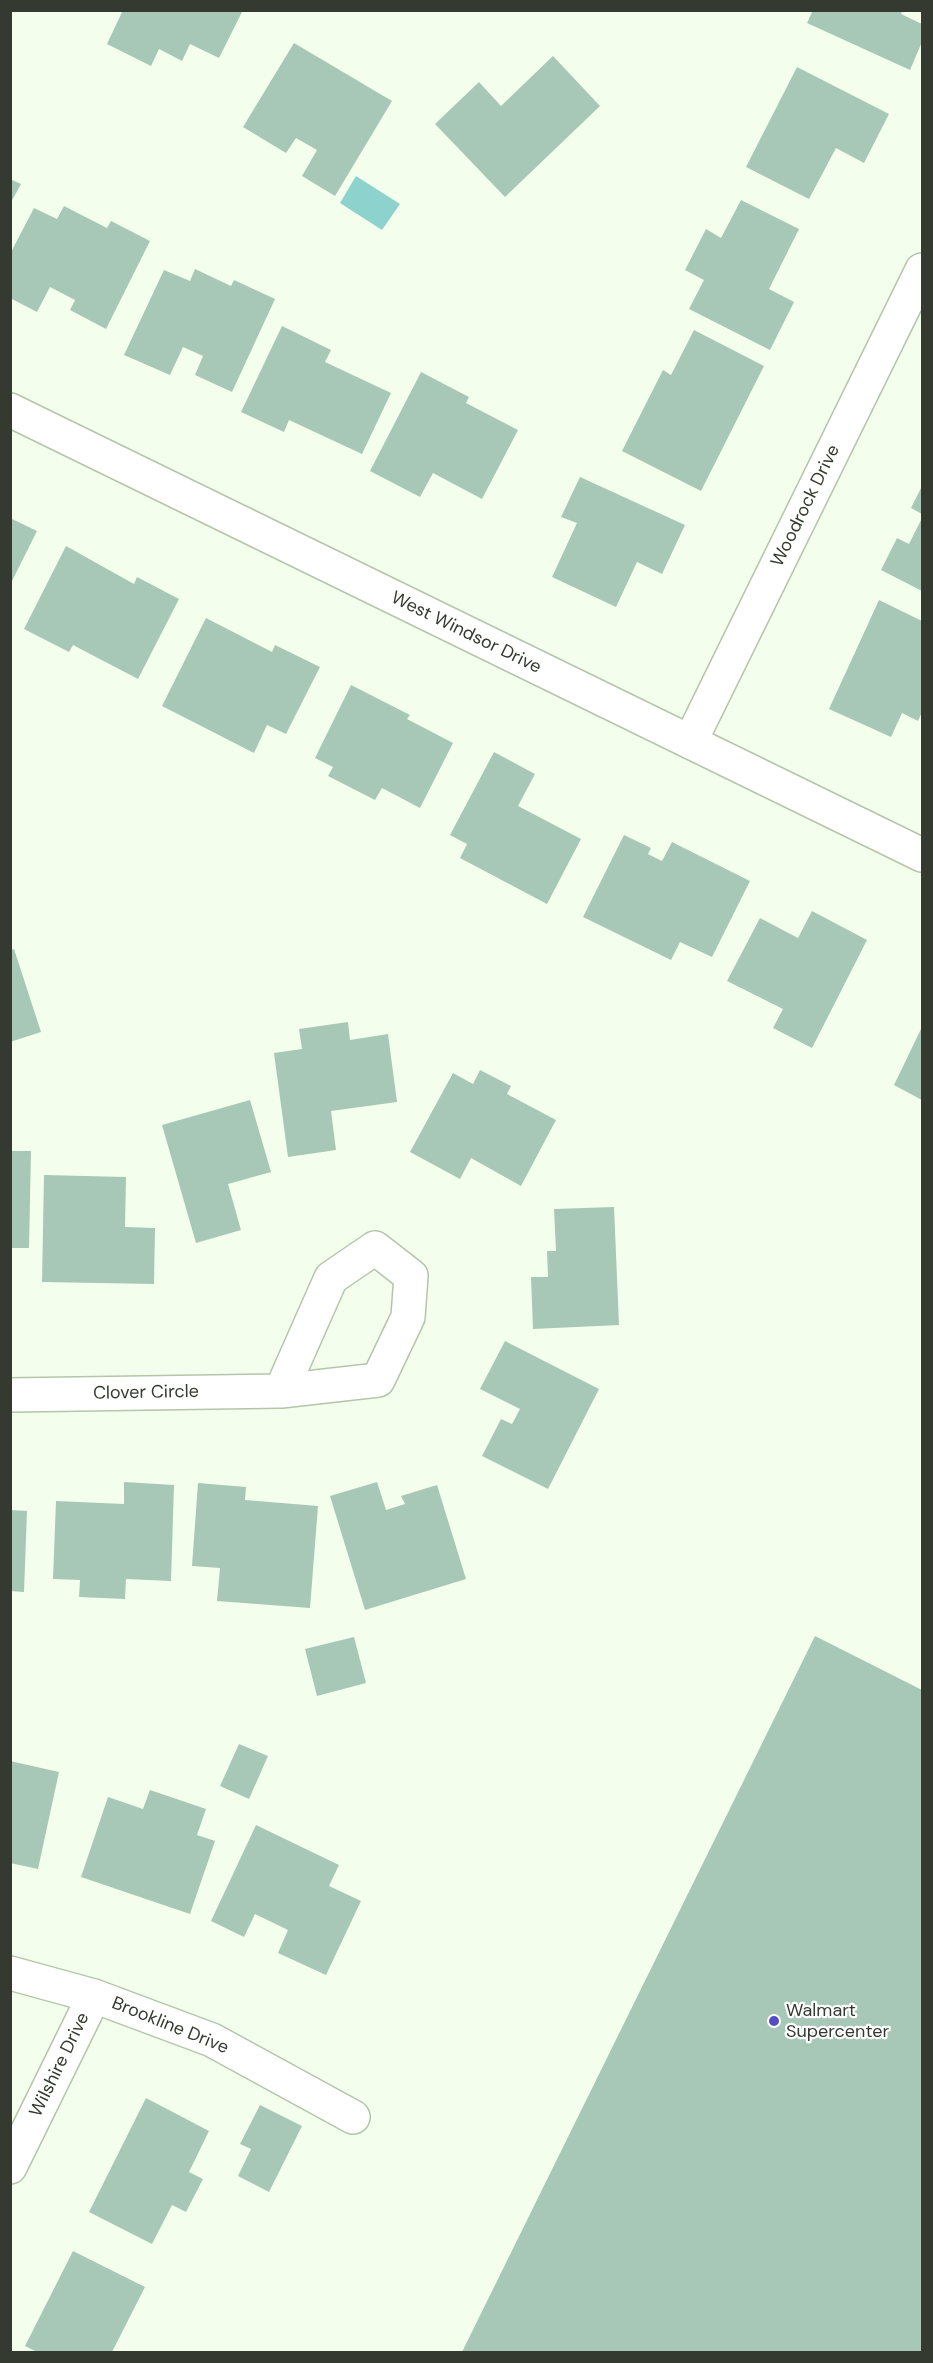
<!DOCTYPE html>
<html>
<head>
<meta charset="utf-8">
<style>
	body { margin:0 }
	#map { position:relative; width:933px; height:2363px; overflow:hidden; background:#f4feed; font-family:"DM Sans",sans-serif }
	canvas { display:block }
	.frame { position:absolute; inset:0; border:12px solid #343a2f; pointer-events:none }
</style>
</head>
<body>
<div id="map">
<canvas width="933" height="2363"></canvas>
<div class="frame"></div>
</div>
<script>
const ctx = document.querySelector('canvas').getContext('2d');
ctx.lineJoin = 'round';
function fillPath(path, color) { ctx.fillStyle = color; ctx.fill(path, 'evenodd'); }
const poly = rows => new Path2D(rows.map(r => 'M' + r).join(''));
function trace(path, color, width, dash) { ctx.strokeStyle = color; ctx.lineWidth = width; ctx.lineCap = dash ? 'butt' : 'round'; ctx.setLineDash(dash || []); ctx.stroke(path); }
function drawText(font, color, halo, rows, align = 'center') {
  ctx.font = font + ' "DM Sans",sans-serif'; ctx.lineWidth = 4.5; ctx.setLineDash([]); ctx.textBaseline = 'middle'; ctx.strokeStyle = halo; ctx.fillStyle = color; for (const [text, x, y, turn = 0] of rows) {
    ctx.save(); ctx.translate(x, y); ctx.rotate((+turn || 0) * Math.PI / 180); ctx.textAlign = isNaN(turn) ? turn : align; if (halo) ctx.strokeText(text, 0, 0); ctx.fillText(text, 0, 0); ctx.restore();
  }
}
fillPath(poly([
	[356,176,400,204,382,230,340,203]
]), '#8ed2ce');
fillPath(poly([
	[123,10,243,10,219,58,190,44,182,61,159,49,151,66,107,44],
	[813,10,903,10,901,14,922,24,922,42,910,70,807,23],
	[294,43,392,101,335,196,302,176,317,150,296,138,286,153,243,127],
	[553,56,600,106,505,197,435,124,479,82,501,106],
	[797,67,889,114,864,163,836,148,809,199,746,167],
	[10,179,21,184,10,204],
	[741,200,799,229,769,289,794,302,770,350,689,309,704,280,685,270,706,229,721,238],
	[64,206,107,228,111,221,150,241,106,329,70,310,75,300,50,287,37,312,10,298,10,254,34,208,57,219],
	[195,269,231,286,234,280,275,299,232,392,195,375,203,356,183,347,170,375,124,355,164,270,190,281],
	[282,326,331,350,325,362,391,393,362,454,289,420,284,432,241,412],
	[694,330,764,366,701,491,622,451,663,370,671,375],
	[421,372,469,397,466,403,518,430,482,499,433,473,420,497,370,471],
	[580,477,685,525,662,574,637,562,616,607,552,577,577,523,561,517],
	[922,486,922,514,911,508],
	[10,518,37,531,10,585],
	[922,518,922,591,881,570,897,538,909,544],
	[66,546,134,584,137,577,179,599,138,679,73,645,69,652,24,629],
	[879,600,922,621,922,712,918,721,902,713,891,737,829,709],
	[206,618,272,652,275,645,320,667,286,734,267,725,254,753,162,706],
	[351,685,410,715,407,719,453,743,420,808,382,788,375,800,328,776,333,767,315,758],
	[494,752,535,774,518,806,581,839,547,904,460,858,467,844,450,835],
	[624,835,651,848,648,854,662,861,672,842,750,881,712,957,680,942,671,960,583,917],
	[812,911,867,940,812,1048,773,1028,783,1009,727,981,760,918,798,938],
	[14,949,41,1032,10,1042,10,950],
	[348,1022,350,1040,388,1034,397,1102,331,1111,336,1150,288,1157,274,1053,302,1049,299,1029],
	[922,1027,922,1100,894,1085],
	[480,1070,511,1086,507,1094,556,1120,521,1186,471,1158,460,1179,410,1152,453,1073,473,1084],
	[250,1100,271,1172,228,1184,241,1230,196,1243,162,1125],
	[10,1151,31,1151,29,1248,10,1248],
	[44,1175,126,1177,125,1227,155,1228,154,1284,42,1282],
	[614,1207,619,1325,533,1329,531,1277,548,1277,547,1251,556,1251,554,1209],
	[505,1341,599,1389,548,1489,482,1456,501,1419,512,1424,520,1409,480,1389],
	[124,1482,174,1485,171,1581,126,1579,125,1599,79,1597,80,1580,53,1579,56,1501,124,1504],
	[377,1482,386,1510,405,1504,401,1496,437,1485,466,1579,365,1610,330,1496],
	[198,1483,246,1487,245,1500,318,1506,310,1608,217,1601,220,1568,192,1566],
	[10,1510,27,1511,24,1592,10,1591],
	[815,1636,922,1690,922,2352,462,2352],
	[354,1637,366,1683,317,1696,305,1649],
	[239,1744,268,1756,249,1799,220,1786],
	[10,1761,59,1772,38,1869,10,1863],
	[150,1790,206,1809,197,1835,215,1841,190,1914,81,1877,108,1797,143,1809],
	[256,1825,339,1865,329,1886,361,1901,326,1975,278,1953,288,1930,255,1914,244,1937,211,1921],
	[146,2098,209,2131,189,2172,203,2179,186,2212,172,2205,152,2244,89,2212],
	[260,2105,302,2126,269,2192,238,2176,251,2149,240,2144],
	[73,2251,145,2287,112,2352,37,2352,25,2346]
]), '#a7c8b7');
const minor = poly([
	[10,410,922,855],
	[690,742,922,270],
	[375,1248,411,1276,408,1317,378,1380,281,1391,331,1278,375,1248],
	[10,1395,281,1391],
	[10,1973,94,1996,212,2040,353,2117],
	[10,2167,94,1996]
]);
trace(minor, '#b4c5a9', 36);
trace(minor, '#fff', 33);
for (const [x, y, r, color] of [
	[774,2021,6,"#584cc4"]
]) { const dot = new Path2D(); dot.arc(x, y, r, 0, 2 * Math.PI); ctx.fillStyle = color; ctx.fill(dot); trace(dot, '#fff', 2); }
drawText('18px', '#343a2f', '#fff', [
	["Woodrock Drive",806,506,-64],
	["West Windsor Drive",466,633,26],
	["Clover Circle",146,1393,-1],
	["Brookline Drive",170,2026,22],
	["Wilshire Drive",60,2065,-64]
]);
drawText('18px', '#343a2f', '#fff', [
	["Walmart",786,2011],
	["Supercenter",786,2032]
], 'left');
</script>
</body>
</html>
